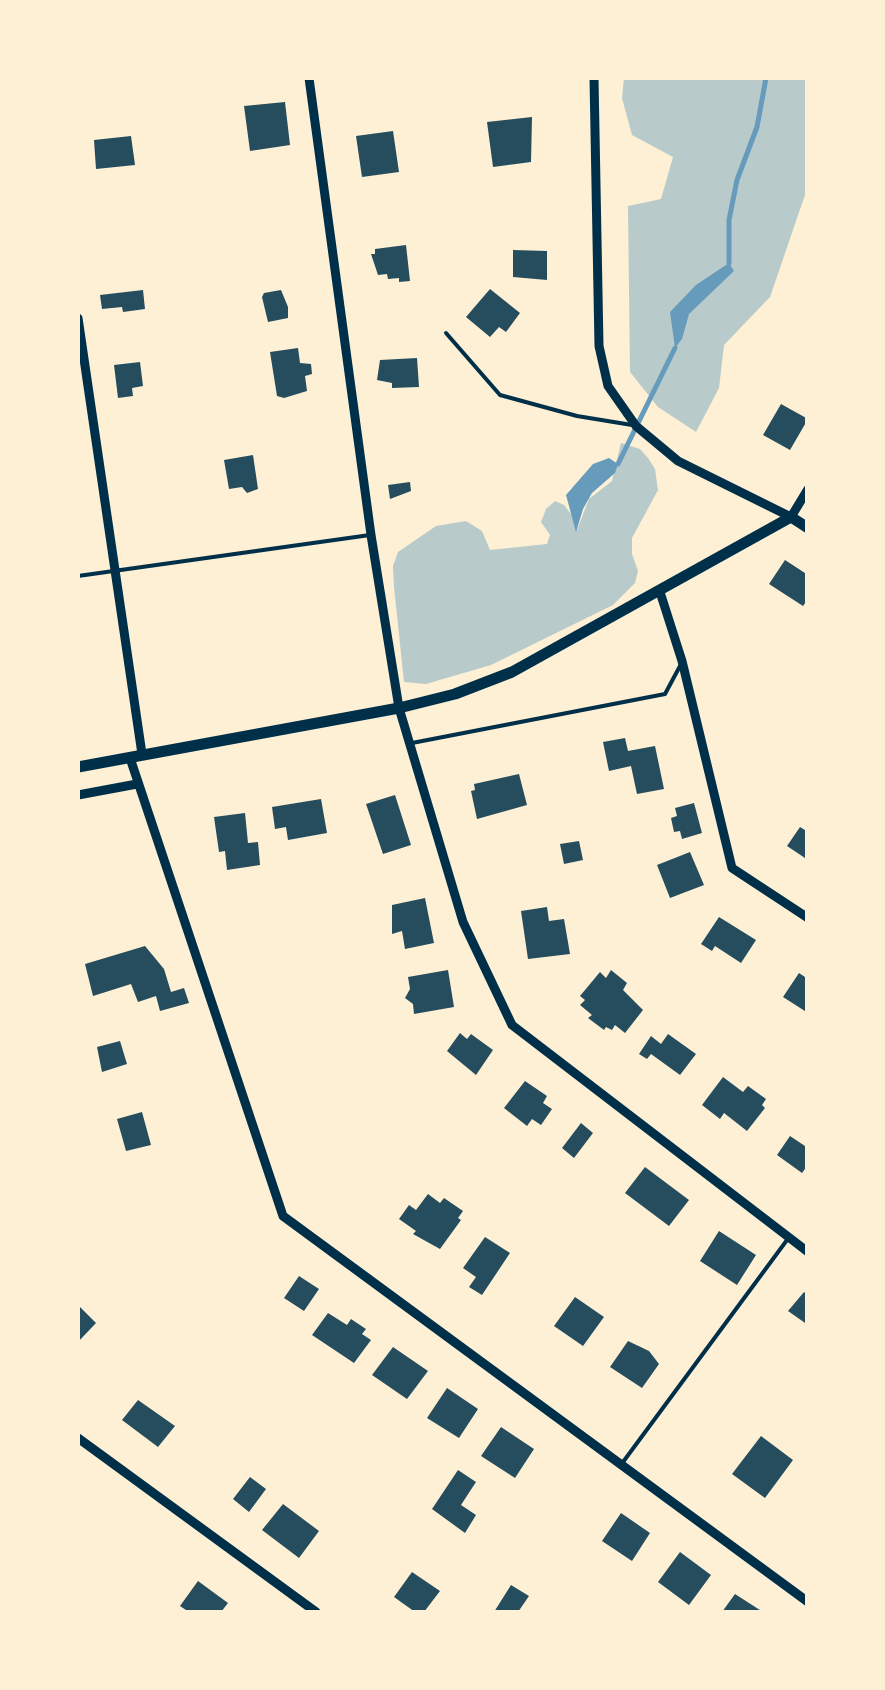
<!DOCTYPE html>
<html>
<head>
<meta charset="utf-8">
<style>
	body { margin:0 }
	#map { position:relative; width:885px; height:1690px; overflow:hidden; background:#fdf0d5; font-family:"Work Sans",sans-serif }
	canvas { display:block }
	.frame { position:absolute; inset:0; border:80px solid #fdf0d5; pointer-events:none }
</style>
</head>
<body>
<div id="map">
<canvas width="885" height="1690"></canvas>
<div class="frame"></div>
</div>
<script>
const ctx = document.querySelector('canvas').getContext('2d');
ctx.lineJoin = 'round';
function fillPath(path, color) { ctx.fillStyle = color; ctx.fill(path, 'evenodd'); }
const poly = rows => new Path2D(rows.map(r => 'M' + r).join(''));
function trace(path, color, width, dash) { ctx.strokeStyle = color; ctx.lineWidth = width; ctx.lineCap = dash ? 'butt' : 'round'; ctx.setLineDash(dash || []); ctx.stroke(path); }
fillPath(poly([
	[624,78,807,78,807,189,770,297,724,345,719,388,696,432,658,407,630,372,628,206,661,199,673,157,632,135,622,98],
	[621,443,640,449,648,458,655,469,658,490,632,538,632,554,638,571,635,583,613,605,491,665,426,684,404,682,394,587,393,566,398,552,436,526,466,521,482,531,490,550,547,544,550,535,541,522,546,509,555,501,564,505,574,518,577,530,589,499,612,481]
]), '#b9caca');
fillPath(poly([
	[729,263,734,271,689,314,682,339,675,348,670,312,696,285],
	[609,458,618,464,615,473,592,493,583,509,576,532,566,495,593,464]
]), '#669bbc');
trace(poly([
	[729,263,729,220,737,180,757,127,766,78],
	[618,464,675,348]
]), '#669bbc', 5);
fillPath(poly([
	[285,102,290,145,250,151,244,106],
	[532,117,531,162,493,167,487,122],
	[393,131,399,172,362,177,356,136],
	[131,136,135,165,96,169,94,140],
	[406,245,410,281,399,282,399,278,388,279,387,274,378,275,371,254,375,254,375,249],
	[513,250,547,251,547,280,513,277],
	[490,289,520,313,506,332,499,327,490,337,466,317],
	[143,290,145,309,123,312,122,307,102,309,100,295],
	[281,290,288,307,288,318,268,322,262,297,264,293],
	[298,348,300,363,311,364,312,374,305,376,307,391,284,398,277,396,270,352],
	[417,358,419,387,392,388,392,383,377,380,380,360],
	[140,362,143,386,132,388,133,396,118,398,114,365],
	[781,404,808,419,790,450,763,435],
	[253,455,258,489,247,493,242,487,229,489,224,460],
	[410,482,411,491,390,499,388,485],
	[785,560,808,575,808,599,803,606,769,584],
	[625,738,628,751,655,746,664,789,637,794,631,766,609,771,603,742],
	[519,774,527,805,477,819,471,791,475,790,474,784],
	[395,795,411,845,383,854,366,804],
	[321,799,327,833,288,840,286,827,275,829,272,807],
	[694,803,702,833,682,839,680,831,674,832,671,818,677,816,675,808],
	[245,813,248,843,258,842,260,865,227,870,225,851,219,852,214,817],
	[800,827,808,832,808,860,787,846],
	[579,841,583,860,564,864,560,844],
	[690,852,704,885,670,898,657,865],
	[425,898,434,943,405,949,402,931,392,934,392,905],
	[547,907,549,921,564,919,570,954,528,959,521,911],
	[719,917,756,940,741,963,715,946,712,951,701,944],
	[145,946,164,969,171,992,184,988,189,1003,160,1011,156,996,138,1002,131,984,93,996,85,964],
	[448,970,454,1007,414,1014,413,1004,405,998,410,989,408,977],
	[611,970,627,983,623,990,643,1010,625,1033,615,1025,612,1030,606,1027,604,1030,588,1018,592,1015,580,1005,585,1000,580,996,600,972,606,978],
	[799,973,808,979,808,1013,783,997],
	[460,1033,467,1039,471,1034,493,1050,476,1075,447,1051],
	[668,1034,696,1054,680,1075,651,1054,647,1059,639,1054,651,1036,661,1044],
	[120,1041,127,1064,102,1072,97,1047],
	[723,1077,743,1092,748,1086,766,1099,762,1105,765,1108,747,1131,724,1113,720,1119,702,1105],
	[525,1081,547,1096,543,1103,552,1109,541,1125,532,1119,527,1126,504,1108],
	[142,1112,151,1145,126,1151,117,1119],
	[581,1123,593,1133,574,1158,562,1148],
	[790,1136,808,1148,808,1165,802,1173,777,1155],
	[645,1167,689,1200,669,1226,625,1193],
	[428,1194,440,1203,444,1198,463,1211,458,1218,461,1220,440,1249,413,1234,416,1231,399,1219,409,1205,416,1210],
	[719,1231,756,1255,737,1285,700,1261],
	[485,1237,510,1253,482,1295,469,1287,476,1277,463,1268],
	[299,1276,319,1289,304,1311,284,1298],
	[804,1292,808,1295,808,1325,788,1311],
	[575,1297,604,1317,583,1346,554,1326],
	[78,1305,96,1323,78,1342],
	[328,1313,347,1325,351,1319,366,1329,362,1334,371,1340,354,1363,312,1335],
	[628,1341,649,1351,659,1364,642,1388,610,1367],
	[393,1347,428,1371,407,1399,372,1375],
	[447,1388,478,1409,459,1438,427,1418],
	[138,1400,175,1426,158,1447,122,1420],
	[501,1427,534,1449,515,1478,481,1456],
	[761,1436,793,1460,765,1498,732,1474],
	[458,1470,476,1482,461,1505,476,1515,465,1533,432,1509],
	[250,1477,266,1489,249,1512,233,1499],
	[283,1504,319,1531,299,1558,262,1530],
	[621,1513,650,1533,632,1561,602,1541],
	[680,1552,711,1575,689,1605,658,1582],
	[412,1572,440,1591,424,1612,415,1612,394,1597],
	[198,1581,228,1603,221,1612,189,1612,180,1606],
	[511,1585,529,1596,518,1612,494,1612],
	[735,1594,763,1612,722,1612]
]), '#264d5e');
trace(poly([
	[446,333,500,395,577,416,632,425],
	[78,576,370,535],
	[412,743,665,694,680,666],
	[623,1462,787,1240]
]), '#003049', 4);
trace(poly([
	[309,78,371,535,399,708,463,922,512,1025,808,1252],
	[594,78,599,346,608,386,636,426,678,461,791,517,808,489],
	[78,318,142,754],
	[660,592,682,661,732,868,808,918],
	[130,758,283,1216,808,1602],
	[78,795,137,784],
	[78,1438,316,1612]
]), '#003049', 9);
trace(poly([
	[78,767,399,708,455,694,512,672,791,517,808,528]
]), '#003049', 11);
</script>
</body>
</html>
